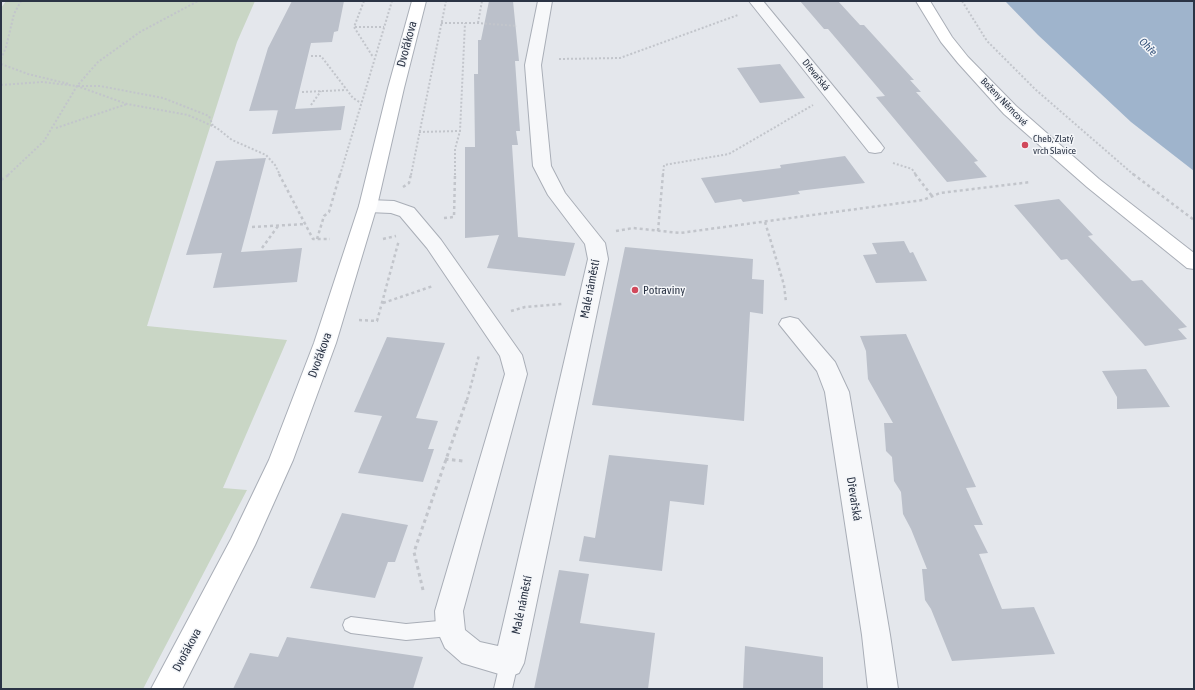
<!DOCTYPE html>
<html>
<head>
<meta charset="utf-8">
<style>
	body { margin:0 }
	#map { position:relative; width:1195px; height:690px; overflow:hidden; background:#e4e7ec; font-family:"Asap Condensed",sans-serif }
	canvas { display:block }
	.frame { position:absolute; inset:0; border:2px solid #2b3445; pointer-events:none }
</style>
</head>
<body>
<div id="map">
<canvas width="1195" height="690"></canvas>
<div class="frame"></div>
</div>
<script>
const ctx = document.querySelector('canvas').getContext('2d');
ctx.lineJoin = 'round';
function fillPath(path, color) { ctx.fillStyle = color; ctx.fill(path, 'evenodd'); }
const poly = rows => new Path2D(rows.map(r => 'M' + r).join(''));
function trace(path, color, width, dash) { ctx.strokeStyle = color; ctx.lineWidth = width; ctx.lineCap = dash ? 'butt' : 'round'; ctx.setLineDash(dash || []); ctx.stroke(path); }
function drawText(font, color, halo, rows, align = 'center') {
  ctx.font = font + ' "Asap Condensed",sans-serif'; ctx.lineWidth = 3; ctx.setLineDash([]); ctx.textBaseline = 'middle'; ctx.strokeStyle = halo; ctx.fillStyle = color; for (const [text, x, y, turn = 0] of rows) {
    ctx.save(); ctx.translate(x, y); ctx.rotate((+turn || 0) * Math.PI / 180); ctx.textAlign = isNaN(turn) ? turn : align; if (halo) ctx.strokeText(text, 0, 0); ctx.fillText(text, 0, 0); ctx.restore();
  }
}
fillPath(poly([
	[6,1,255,1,237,42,147,326,287,340,223,488,247,490,143,689,1,689,1,8]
]), '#c9d6c5');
fillPath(poly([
	[1005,1,1194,1,1194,171,1131,122,1038,35]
]), '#9fb4cc');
fillPath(poly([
	[292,1,344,1,338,31,334,32,332,42,311,43,295,109,345,106,341,130,272,134,278,110,281,110,249,111,268,48],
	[489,1,513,1,519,61,515,61,520,131,516,131,518,145,512,145,518,237,575,243,565,276,487,268,499,235,465,238,465,147,475,147,474,74,478,74,478,40,481,40],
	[800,1,838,1,860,25,864,25,914,80,910,80,921,92,916,92,978,161,974,162,987,177,947,182,876,97,885,96,828,29,824,29],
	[780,64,805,98,760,103,737,68],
	[845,156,865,183,798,191,800,194,743,202,741,199,715,203,701,178,781,168,780,165],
	[266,158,241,252,302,248,297,282,213,288,222,253,186,255,216,161],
	[1059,199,1093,235,1088,236,1132,281,1142,280,1187,327,1178,329,1187,339,1145,346,1067,259,1061,260,1014,205],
	[904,241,910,253,913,252,927,281,876,283,863,255,877,254,872,243],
	[625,247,753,259,752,279,764,280,763,314,750,312,744,421,592,405],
	[906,334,976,487,966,488,983,525,974,525,988,553,979,554,1002,609,1034,607,1055,654,952,661,931,609,925,600,922,569,927,569,911,529,903,514,901,492,894,481,892,457,886,451,884,423,893,423,868,379,866,351,860,336],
	[387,337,445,343,416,418,438,421,428,449,434,449,423,482,358,473,382,416,354,412],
	[1146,369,1170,407,1117,409,1117,397,1102,371],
	[609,455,708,465,704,505,670,501,662,571,579,561,584,536,595,538],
	[342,513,408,525,395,562,388,562,375,598,310,588],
	[559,570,589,574,580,623,655,633,648,689,534,689],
	[287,637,423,657,413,689,233,689,250,653,278,657],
	[745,646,823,657,823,689,743,689]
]), '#bbc0ca');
const lane = poly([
	[351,617,406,624,450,620,456,623,458,628,456,633,450,636,406,640,351,633,345,630,343,625,345,620,351,617],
	[509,655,515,657,518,663,512,689,494,689,500,663,503,657,509,655]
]);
const street = poly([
	[538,1,552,1,541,65,551,166,565,193,605,243,608,259,524,663,519,673,509,677,462,663,445,648,436,628,435,611,505,374,500,356,427,248,400,216,391,213,368,212,361,210,359,206,361,202,368,200,394,201,414,208,441,240,522,355,527,374,463,611,465,630,480,642,498,646,588,259,585,244,548,195,533,166,525,65,538,1],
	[749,1,763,1,881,144,884,148,881,152,875,153,869,152,749,1],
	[790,317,798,319,835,362,849,392,890,635,898,689,868,689,862,635,825,392,817,371,779,324,782,319,790,317]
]);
const secondary = poly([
	[412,1,426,1,404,88,377,206,336,343,293,460,255,545,182,689,151,689,231,539,269,460,314,343,359,206,388,88,412,1],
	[916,1,930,1,952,37,968,57,1016,106,1099,179,1194,253,1194,269,1187,268,1087,187,1004,114,958,63,941,42,916,1]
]);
trace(lane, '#a9aeb7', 2);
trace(street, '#a9aeb7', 2);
trace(secondary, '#a9aeb7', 2);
trace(poly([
	[364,1,354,27,373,57],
	[962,1,987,41,1036,90,1134,175],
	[441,23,478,23,517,26],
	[478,23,482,1],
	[355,27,384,27],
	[311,56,321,56,353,98,361,103],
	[1,59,6,47,14,14,21,1],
	[559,59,620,58,738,15],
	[1,64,28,74,69,84],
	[1,85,42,82,77,86,127,104,188,115,217,128,232,140,266,155,275,165,280,175],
	[78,86,100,86,163,98,209,116,213,126],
	[302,92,346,90],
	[311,105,321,91],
	[56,128,127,104],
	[419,132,460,131],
	[893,163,912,169,916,175],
	[8,175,44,141,77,86,98,62,140,32,198,1],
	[340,175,392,1],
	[411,175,446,1],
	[455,175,455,149,460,131,465,23],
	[663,175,664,165,729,154,813,105]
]), '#c2c5cb', 2, [2, 2]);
trace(poly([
	[279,174,313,239,330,239],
	[915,174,932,196],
	[1133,174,1194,220],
	[1,180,10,174],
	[403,187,409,183,411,174],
	[444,218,454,217,455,174],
	[765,222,784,285,786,302],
	[252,227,306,224],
	[616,231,633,228,680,233,923,200,940,193,1031,182],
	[658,231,663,174],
	[317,239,324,216,329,212,340,174],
	[383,239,396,236],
	[262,248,278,226],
	[383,303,433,286],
	[511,311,525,307,562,304],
	[359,320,377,321,399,240],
	[467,400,479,355]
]), '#c2c5cb', 2.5, [3, 3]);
trace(poly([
	[445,459,463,461],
	[423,590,414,552,467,399]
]), '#c2c5cb', 3, [3.5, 3.5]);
fillPath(lane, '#f7f8fa');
fillPath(street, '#f7f8fa');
fillPath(secondary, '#fff');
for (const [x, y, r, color] of [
	[1025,145,4,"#d1495b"],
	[635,290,4,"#d1495b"]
]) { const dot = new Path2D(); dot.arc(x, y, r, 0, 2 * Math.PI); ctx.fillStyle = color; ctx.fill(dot); trace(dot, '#f4f6f9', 1.5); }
drawText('10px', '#2b3445', '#f4f6f9', [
	["Dřevařská",816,75,51],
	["Boženy Němcové",1004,102,46]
]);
drawText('10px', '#2b3445', '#f4f6f9', [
	["Cheb, Zlatý",1033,139],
	["vrch Slavice",1033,151]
], 'left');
drawText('italic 11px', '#34527a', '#f4f6f9', [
	["Ohře",1148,47,45]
]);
drawText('12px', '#2b3445', '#f4f6f9', [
	["Dvořákova",407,44,-75],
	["Malé náměstí",590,289,-79],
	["Dvořákova",320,355,-70],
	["Dřevařská",854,499,81],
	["Malé náměstí",522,605,-78],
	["Dvořákova",187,650,-62]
]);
drawText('12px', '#2b3445', '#f4f6f9', [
	["Potraviny",643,290]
], 'left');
</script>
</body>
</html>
